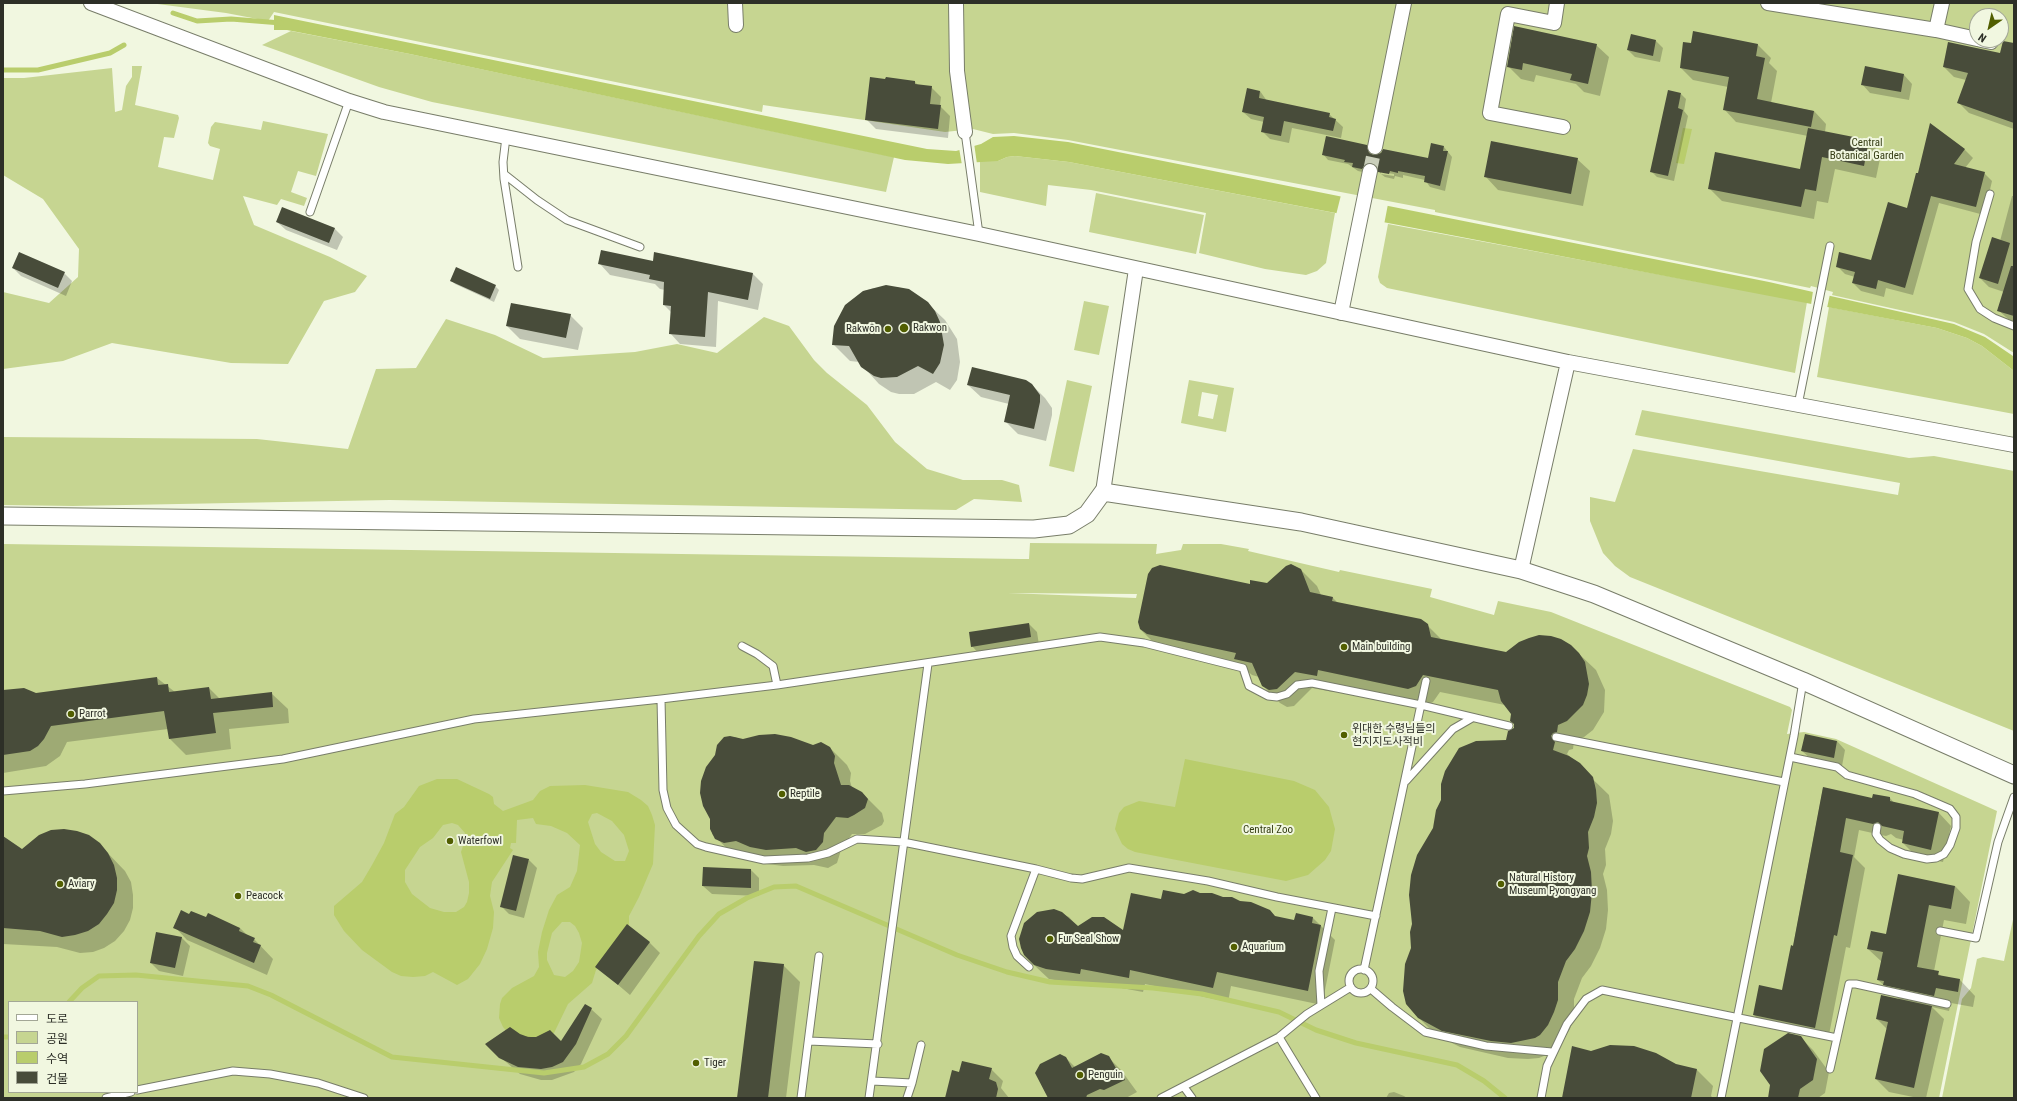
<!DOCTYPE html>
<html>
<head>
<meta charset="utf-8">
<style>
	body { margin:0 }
	#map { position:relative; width:2017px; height:1101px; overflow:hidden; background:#f1f7e0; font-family:"Roboto Condensed","Noto Sans KR",sans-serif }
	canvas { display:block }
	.frame { position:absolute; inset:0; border:4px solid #2d2f27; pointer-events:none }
	.legend { position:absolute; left:8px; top:1001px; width:130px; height:92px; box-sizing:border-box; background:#f1f7e0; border:1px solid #a3a796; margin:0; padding:5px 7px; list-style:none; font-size:12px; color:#2d2f27 }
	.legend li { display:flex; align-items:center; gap:8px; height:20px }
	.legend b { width:20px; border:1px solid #a3a796 }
	.north { position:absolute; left:1969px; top:8px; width:40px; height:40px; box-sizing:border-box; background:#f1f7e0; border:1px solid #a3a796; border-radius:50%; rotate:214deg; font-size:11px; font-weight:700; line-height:16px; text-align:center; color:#2d2f27 }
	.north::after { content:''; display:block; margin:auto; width:14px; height:18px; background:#515e00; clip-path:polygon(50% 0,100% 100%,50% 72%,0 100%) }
</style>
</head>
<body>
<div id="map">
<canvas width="2017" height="1101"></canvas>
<div class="frame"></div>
<ul class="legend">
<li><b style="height:5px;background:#fff"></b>도로</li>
<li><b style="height:11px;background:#c6d591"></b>공원</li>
<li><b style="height:11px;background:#b9cd6c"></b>수역</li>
<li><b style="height:11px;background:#484c3a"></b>건물</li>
</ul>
<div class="north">N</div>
</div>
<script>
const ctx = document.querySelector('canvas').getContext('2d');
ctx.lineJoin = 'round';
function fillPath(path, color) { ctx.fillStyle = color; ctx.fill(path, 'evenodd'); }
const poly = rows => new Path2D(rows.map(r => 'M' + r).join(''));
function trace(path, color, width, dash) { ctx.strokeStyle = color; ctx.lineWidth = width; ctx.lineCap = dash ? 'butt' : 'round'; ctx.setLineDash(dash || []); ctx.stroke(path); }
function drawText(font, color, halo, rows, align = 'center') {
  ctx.font = font + ' "Roboto Condensed","Noto Sans KR",sans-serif'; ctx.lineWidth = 4; ctx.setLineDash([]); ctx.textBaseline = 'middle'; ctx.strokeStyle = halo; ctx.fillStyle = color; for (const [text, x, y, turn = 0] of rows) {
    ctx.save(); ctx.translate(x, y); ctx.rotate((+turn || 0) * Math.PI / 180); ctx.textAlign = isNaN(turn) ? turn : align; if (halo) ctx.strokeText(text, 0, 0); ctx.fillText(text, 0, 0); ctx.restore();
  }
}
fillPath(poly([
	[150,3,2014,3,2014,353,1984,334,1954,322,1832,295,1833,292,1811,286,1810,288,1435,212,1435,210,1068,140,1014,133,993,134,973,129,945,132,763,105,762,112,274,12,268,21,226,13],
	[1977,16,2001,16,2001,40,1977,40],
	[291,31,410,54,894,157,886,192,432,102,379,87,262,45],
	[132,66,142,66,135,105,178,115,179,118,174,138,164,137,158,167,213,180,220,149,210,146,208,143,211,127,215,122,261,130,263,121,328,134,316,176,298,171,291,192,307,198,304,206,281,199,277,205,243,196,254,225,330,257,367,276,355,292,324,301,288,364,231,363,112,343,63,361,3,369,3,292,49,303,78,277,79,249,43,199,3,175,3,78,24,78,112,68,115,112,122,110,126,86,132,77],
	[1015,156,1069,162,1335,213,1326,263,1317,271,1306,275,1265,269,1199,253,1206,213,1091,190,1048,185,1046,206,980,192,980,161,998,161,1007,157],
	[1096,193,1204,215,1196,254,1089,232],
	[1388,224,1807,302,1795,373,1387,288,1380,283,1378,277],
	[1084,301,1109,306,1099,355,1074,350],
	[1829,307,1937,328,1967,338,1982,346,2014,371,2014,414,1817,377],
	[764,317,789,326,814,360,827,373,867,405,895,442,927,469,963,480,1002,480,1019,485,1022,502,974,499,956,510,390,500,73,506,3,505,3,437,257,439,348,449,376,369,416,368,446,319,495,335,543,358,635,352,677,344,717,353],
	[1067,380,1092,386,1074,472,1049,466],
	[1189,380,1234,388,1226,432,1181,423],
	[1202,392,1218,395,1213,419,1198,416],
	[1642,410,1909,458,1934,456,2014,471,2014,731,1630,577,1615,566,1603,553,1590,521,1590,497,1615,502,1633,449,1898,495,1900,483,1635,435],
	[1030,543,1157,544,1156,554,1181,550,1183,544,1221,544,1249,549,1248,551,1339,572,1340,570,1432,589,1430,597,1494,615,1498,601,1551,612,1790,707,1792,710,1787,734,1804,732,1836,739,1997,811,1939,1098,3,1098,3,544,1021,559,1029,559],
	[1008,593,1137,594,1136,598],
	[9,1002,137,1002,137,1092,9,1092],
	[2014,915,2014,1098,1942,1098,1962,999,1971,988,1977,959,1983,957,2004,961]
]), '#c6d591');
fillPath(poly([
	[274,15,927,149,956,151,981,144,993,137,1014,136,1068,142,1769,282,1954,324,1985,337,2013,356,2014,371,1982,346,1967,338,1937,328,1069,162,1015,156,1007,157,998,161,948,164,905,160,410,54,287,30,274,30],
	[1683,128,1692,129,1684,164,1676,163],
	[1185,759,1294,781,1315,790,1329,807,1335,829,1331,851,1325,860,1308,875,1286,881,1135,852,1128,849,1122,844,1115,829,1119,813,1124,807,1139,801,1175,807],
	[437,779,457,779,489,794,493,797,494,804,503,811,533,800,540,791,550,786,585,785,628,792,641,800,648,806,652,815,655,825,653,864,639,897,629,916,629,928,596,970,592,983,568,1004,554,1033,537,1042,510,1035,503,1027,499,1018,500,1004,502,998,512,988,534,976,539,967,538,952,542,932,549,910,557,895,570,887,577,871,580,845,567,833,551,826,536,824,533,818,517,820,516,843,511,843,510,848,513,850,492,882,490,896,494,912,493,928,487,949,480,964,468,979,457,985,433,972,425,976,413,977,401,976,392,972,362,950,344,931,334,915,334,906,362,882,372,865,384,843,395,814,404,807,419,786],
	[597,813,612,821,624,835,629,851,625,861,615,861,601,852,595,844,588,822,592,814],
	[452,823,458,825,465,833,464,843,461,852,469,882,469,893,467,902,464,907,456,912,444,912,430,908,412,894,405,882,405,870,420,847,433,838,443,825],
	[562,922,570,922,575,926,579,933,582,943,579,962,573,971,565,977,554,975,547,960,547,953,552,933]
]), '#b9cd6c');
fillPath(poly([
	[974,143,977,164,962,165,959,148],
	[1341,195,1388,204,1384,225,1336,215],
	[1813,291,1830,294,1827,308,1811,305]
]), '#f1f7e0');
fillPath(poly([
	[1694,33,1758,45,1771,58,1769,63,1777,71,1771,103,1814,111,1826,124,1825,132,1868,141,1881,154,1876,178,1835,169,1828,203,1817,201,1814,219,1722,201,1709,188,1801,170,1808,136,1736,122,1724,109,1728,87,1693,80,1681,68,1692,45],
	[1656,41,1663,48,1660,62,1635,57,1628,50],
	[2014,44,2014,129,1969,113,1959,103,1966,80,1954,77,1944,67,2001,54],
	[1596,45,1609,57,1600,96,1584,92,1576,84,1536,75,1534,82,1521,79,1508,66],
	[1904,75,1912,84,1909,100,1870,93,1862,84],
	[886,81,915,82,918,85,931,87,941,97,940,106,950,116,948,138,876,129,866,119],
	[1260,91,1267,101,1329,114,1343,127,1341,138,1292,128,1289,143,1270,139,1262,131,1264,122,1251,119,1243,112],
	[1681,94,1686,99,1684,111,1688,116,1674,181,1657,177,1651,171],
	[1931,125,1965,150,1973,158,1965,168,1984,173,1992,181,1984,215,1939,203,1913,295,1886,288,1884,297,1861,291,1853,283,1855,277,1845,274,1837,266,1872,261,1908,209,1919,174],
	[1366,146,1371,151,1373,157,1429,160,1444,147,1452,157,1445,191,1430,187,1425,180,1403,175,1403,178,1395,176,1394,179,1385,177,1381,174,1394,176,1394,174,1381,172,1381,174,1377,167,1372,168,1367,173,1358,171,1348,164,1328,160,1323,154],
	[1577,159,1590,171,1583,206,1498,190,1486,177],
	[2012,196,2014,196,2014,324,1998,310,2004,292,1989,287,1980,278,2000,241],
	[277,222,334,228,343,237,337,250,286,230],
	[655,254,753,274,763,284,758,310,718,301,716,347,680,344,670,333,672,313,664,305,665,290,660,289,655,284,610,275,600,264,653,262],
	[13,268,64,273,72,281,66,296,21,276],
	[451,280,495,286,499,290,494,302,455,284],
	[897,287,908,290,927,303,945,320,957,339,960,362,957,380,950,390,936,382,914,394,899,394,891,392,879,384,859,362,850,361,833,344,864,291,874,288],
	[570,315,583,328,578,350,520,339,507,326],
	[968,385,1032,385,1045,398,1052,408,1052,415,1046,441,1018,434,1005,421,1009,404,981,397],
	[1300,569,1317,586,1321,595,1333,598,1338,603,1427,625,1442,640,1506,653,1578,653,1596,670,1605,690,1604,712,1593,730,1584,737,1574,741,1573,749,1569,750,1567,754,1609,795,1613,821,1611,834,1605,849,1606,865,1603,874,1607,890,1608,910,1606,929,1600,948,1591,966,1582,978,1574,999,1574,1017,1570,1029,1556,1051,1539,1058,1528,1059,1508,1058,1460,1047,1436,1035,1419,1018,1507,741,1515,728,1512,714,1505,705,1440,692,1433,702,1426,705,1335,686,1333,692,1312,688,1294,706,1287,707,1280,703,1263,686,1259,677,1252,675,1244,668,1157,646,1140,629,1251,585,1267,584],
	[1029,624,1037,632,1039,645,980,655,972,646],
	[157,678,175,692,209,688,220,699,271,693,288,709,289,723,229,729,231,749,186,755,169,738,168,729,67,742,60,756,46,766,3,773,3,693,35,694],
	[735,737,743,740,830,748,847,765,851,773,850,781,852,788,862,793,882,813,884,821,882,825,865,834,852,834,841,850,837,863,828,868,814,865,783,866,767,864,753,857,737,858,712,834,716,756,725,738],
	[1837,741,1845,750,1842,766,1811,759,1802,751],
	[1823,788,1873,799,1890,798,1895,804,1939,813,1951,826,1943,862,1916,856,1903,843,1904,840,1896,838,1891,834,1886,836,1859,830,1854,857,1865,868,1850,948,1846,947,1828,1040,1766,1027,1754,1015,1783,991,1793,947],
	[3,839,22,850,99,844,125,871,131,882,133,895,133,908,130,920,124,931,115,941,104,948,93,952,80,953,57,947,3,944],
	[529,860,537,868,524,918,509,914,501,906],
	[704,868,751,870,759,878,759,896,712,894,703,886],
	[1955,886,1970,902,1966,924,1944,920,1934,971,1943,977,1960,980,1975,996,1973,1007,1951,1003,1949,1011,1932,1007,1944,1019,1926,1098,1918,1098,1889,1092,1876,1079,1887,1029,1877,1019,1900,1000,1878,980,1882,962,1868,949],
	[1162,901,1295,921,1296,915,1313,918,1335,940,1322,1005,1231,986,1228,1002,1145,984,1143,992,1095,983,1094,987,1049,979,1034,965,1053,910,1069,917,1078,927,1092,918,1098,917,1103,918,1124,932],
	[190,915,240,928,248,936,254,939,273,959,267,975,187,940,175,927],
	[627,926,650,943,660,953,630,995,596,966],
	[181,937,190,946,183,976,159,971,151,963],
	[783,965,800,982,786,1098,738,1098],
	[591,1009,602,1019,581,1064,574,1072,552,1080,541,1080,520,1074,492,1050,519,1035,561,1042],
	[1800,1037,1813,1050,1829,1072,1825,1093,1818,1098,1769,1098,1771,1084],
	[1591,1052,1697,1070,1713,1086,1711,1096,1713,1098,1563,1098],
	[1108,1057,1121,1070,1137,1092,1126,1098,1049,1098,1066,1058,1075,1067],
	[991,1069,1003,1081,1001,1088,1009,1098,946,1098,960,1073],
	[1394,1092,1404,1096,1407,1098,1386,1098,1389,1093]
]), '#0003');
trace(poly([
	[173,13,197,21,231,19,281,23],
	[3,70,38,70,110,53,124,45],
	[69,1002,82,988,99,976,136,975,248,986,271,995,392,1057,544,1073,584,1067,608,1054,626,1036,699,936,719,914,747,898,774,887,796,886,957,955,1007,972,1050,982,1153,988,1202,994,1279,1012,1316,1030,1356,1043,1457,1065,1484,1081,1505,1098],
	[3,1037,9,1037]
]), '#b9cd6c', 5);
fillPath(poly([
	[1514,26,1597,44,1588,84,1570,80,1572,74,1523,63,1522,70,1507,67],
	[1693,31,1758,44,1756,56,1765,58,1757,99,1814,111,1811,127,1723,110,1729,77,1680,68,1683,42,1691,43],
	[1631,34,1656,40,1653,56,1627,50],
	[2003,41,2014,43,2014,123,1957,103,1968,73,1943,67,1948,42,2000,53],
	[1865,66,1904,74,1901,92,1861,85],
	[870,77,885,79,886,77,915,81,915,84,932,86,930,104,941,105,938,129,865,120],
	[1247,88,1260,91,1259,98,1330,113,1329,117,1336,119,1333,131,1284,121,1281,136,1261,132,1264,117,1242,112],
	[1668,90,1681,93,1678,108,1683,110,1668,176,1650,172],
	[1930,123,1965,149,1954,164,1985,172,1976,207,1931,196,1905,288,1878,280,1876,289,1852,283,1855,272,1836,267,1839,252,1871,260,1888,202,1907,208,1916,173,1918,173],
	[1808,128,1869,140,1864,166,1822,157,1816,191,1805,189,1801,207,1708,189,1715,152,1800,169],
	[1326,136,1367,145,1369,153,1374,155,1381,153,1383,149,1428,158,1431,143,1444,146,1443,151,1448,151,1440,186,1424,182,1425,176,1398,171,1398,173,1390,171,1389,174,1378,172,1376,165,1372,163,1367,163,1362,169,1352,167,1353,163,1344,162,1345,160,1322,155],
	[1491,141,1578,158,1571,194,1484,177],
	[282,207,335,228,329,243,276,222],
	[1992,237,2010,243,1998,284,1979,278],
	[601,250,653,261,654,252,753,273,748,300,708,292,705,337,669,334,671,306,663,305,664,282,649,279,650,275,598,264],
	[19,252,65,272,58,288,12,268],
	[2011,266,2014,266,2014,316,1997,311],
	[456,267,496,285,490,299,450,281],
	[886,285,909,289,928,302,935,311,940,322,944,345,940,363,933,374,918,366,897,377,881,378,874,376,861,367,849,346,832,345,834,326,845,305,863,291],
	[511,303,571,314,566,338,506,326],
	[972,367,1026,380,1032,384,1040,395,1040,402,1034,429,1004,422,1010,395,967,385],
	[1291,564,1301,569,1310,592,1333,597,1332,601,1421,619,1428,624,1431,637,1506,652,1519,642,1529,638,1539,635,1551,636,1561,639,1571,645,1579,653,1585,662,1589,684,1587,695,1583,705,1567,721,1558,725,1557,732,1553,733,1551,736,1555,742,1553,750,1569,756,1580,763,1593,777,1596,790,1597,803,1594,817,1588,832,1589,848,1587,856,1591,872,1592,892,1590,912,1584,931,1575,949,1566,961,1558,982,1558,1000,1554,1012,1548,1025,1540,1035,1535,1038,1511,1043,1491,1041,1442,1031,1418,1018,1406,1004,1403,991,1405,964,1411,948,1410,932,1412,924,1409,895,1411,875,1417,855,1433,828,1436,810,1441,800,1441,784,1445,771,1459,748,1476,741,1506,740,1508,731,1514,728,1514,724,1510,721,1511,714,1501,701,1498,690,1423,675,1416,686,1408,689,1318,670,1317,676,1295,672,1277,689,1269,690,1262,686,1252,663,1234,659,1236,653,1147,634,1140,629,1138,622,1148,574,1152,568,1160,565,1250,584,1250,580,1267,583,1286,566],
	[1029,623,1031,637,971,647,969,632],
	[157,677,158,685,168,684,169,692,209,687,211,699,272,692,273,707,213,713,216,733,169,739,164,711,51,726,44,739,38,746,30,751,3,755,3,690,24,688,36,693],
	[775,734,791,737,813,745,821,742,830,747,835,756,834,763,841,785,849,785,862,792,868,799,865,808,854,815,848,818,836,817,824,833,823,842,816,850,806,852,796,848,766,850,750,847,736,841,724,843,715,839,710,829,710,819,703,806,700,793,701,781,706,767,715,755,717,745,724,737,730,736,743,739,759,735],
	[1805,734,1837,741,1834,758,1801,751],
	[1823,787,1872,798,1873,794,1890,797,1890,801,1939,812,1931,850,1902,843,1904,831,1882,826,1878,822,1873,824,1846,818,1840,852,1853,855,1837,936,1834,935,1815,1028,1753,1015,1759,985,1782,990,1791,945,1793,946],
	[64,829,77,831,89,835,100,843,108,853,114,865,117,878,117,890,114,903,107,914,99,924,88,931,75,935,62,937,40,931,3,928,3,836,22,849,39,835,51,830],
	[513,855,529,859,516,911,500,907],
	[703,867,751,869,751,888,702,886],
	[1898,874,1955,886,1951,909,1929,905,1917,967,1939,971,1938,975,1960,979,1958,992,1936,988,1934,996,1883,985,1884,981,1877,980,1883,952,1867,949,1871,931,1886,934],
	[1163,890,1184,894,1193,890,1200,893,1212,893,1223,897,1232,897,1240,901,1251,902,1270,910,1275,916,1294,920,1296,913,1313,917,1312,923,1321,925,1308,991,1217,972,1213,988,1130,970,1129,978,1081,969,1080,974,1046,969,1034,965,1024,955,1021,948,1019,939,1024,923,1037,912,1054,909,1062,912,1078,926,1092,917,1104,917,1123,930,1131,893,1161,899],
	[181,910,189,914,191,911,206,917,208,913,240,928,239,931,255,938,253,942,261,945,254,963,173,928],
	[627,924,650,942,618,985,595,967],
	[156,932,182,937,175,968,150,963],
	[754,961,784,964,768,1098,737,1098],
	[1881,995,1932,1006,1914,1088,1875,1079,1888,1022,1876,1019],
	[585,1004,592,1008,576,1044,563,1062,552,1067,541,1069,518,1067,499,1058,485,1044,510,1027,520,1034,528,1037,536,1037,550,1030,561,1041],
	[1788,1033,1801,1036,1817,1059,1813,1080,1800,1089,1798,1098,1768,1098,1770,1085,1760,1071,1764,1049],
	[1610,1045,1634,1046,1656,1053,1676,1064,1697,1069,1691,1098,1562,1098,1572,1046,1591,1051],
	[1101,1053,1109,1056,1117,1070,1121,1071,1125,1080,1104,1090,1100,1089,1087,1095,1086,1098,1048,1098,1035,1073,1040,1064,1060,1054,1066,1057,1072,1068],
	[962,1061,992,1068,989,1079,996,1082,998,1089,996,1098,945,1098,952,1070,959,1072]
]), '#484c3a');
trace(poly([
	[1370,171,1375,147]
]), '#cacfbb', 14, [14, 7]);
const service = poly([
	[965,132,979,234],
	[506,137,503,162,504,179,518,267],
	[504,174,537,200,567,220,640,247],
	[1990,194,1976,242,1968,289,1980,309,1994,318,2014,326],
	[310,212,349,101],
	[1798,405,1830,246],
	[742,646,757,654,773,666,777,685],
	[661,699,663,790,667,808,676,825,697,844,706,847,764,860,808,858,828,853,857,839,903,842,1036,869,1071,878,1082,879,1129,868,1208,881,1277,897,1376,916],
	[1556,737,1784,782],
	[1790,757,1837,767,1847,775,1915,794,1950,809,1956,817,1956,828,1950,845,1944,854,1936,858,1927,859,1904,854,1890,848,1880,840,1876,834,1877,827],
	[1406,781,1453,729,1472,718],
	[3,791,85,784,283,759,474,719,661,699,777,685,1100,637,1144,643,1243,668,1249,686,1268,696,1277,697,1287,694,1297,685,1312,683,1421,705,1509,726],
	[1940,931,1976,938,1998,842,2014,797],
	[1029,967,1017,956,1013,947,1011,936,1036,869],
	'1349 981a12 12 0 1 1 24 0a12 12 0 1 1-24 0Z',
	[1364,970,1426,681],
	[1371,989,1392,1007,1425,1032,1486,1046,1552,1052],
	[1321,1005,1319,971,1332,908],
	[1279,1037,1316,1098],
	[809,1041,878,1044],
	[1830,1069,1849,984,1856,984,1947,1004],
	[872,1081,912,1083,907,1098],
	[912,1083,921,1045],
	[1184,1087,1192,1098],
	[137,1090,233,1071,270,1074,318,1083,364,1098],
	[106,1098,131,1092],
	[801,1098,819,956],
	[869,1098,928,664],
	[1161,1098,1279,1037,1307,1014,1351,987],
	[1541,1098,1547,1066,1567,1024,1586,999,1602,990,1837,1038],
	[1721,1098,1794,736,1803,681]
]);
const minor = poly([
	[91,3,349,101,384,112,979,234,1568,362,2014,445],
	[735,3,736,25],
	[956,3,957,71,965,132],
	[1557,3,1554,23,1508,14,1490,113,1563,127],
	[1768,3,1936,30,1977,39],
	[1936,30,1942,3],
	[1981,40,1991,42],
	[1375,147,1404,3],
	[1341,313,1370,171],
	[1103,492,1136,269],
	[1521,570,1568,362]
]);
const tertiary = poly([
	[3,516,1034,529,1069,525,1087,514,1103,492,1301,522,1521,570,1594,594,1803,681,2014,775]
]);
trace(service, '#787d69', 9);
trace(minor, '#787d69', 16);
trace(tertiary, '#787d69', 19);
trace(service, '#fff', 7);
trace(minor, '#fff', 14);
trace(tertiary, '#fff', 17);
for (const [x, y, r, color] of [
	[904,328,5,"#515e00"],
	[888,329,4,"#515e00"],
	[1344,647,4,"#515e00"],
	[71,714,4,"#515e00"],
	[1344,735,4,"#515e00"],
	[782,794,4,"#515e00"],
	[450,841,4,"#515e00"],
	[60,884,4,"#515e00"],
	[1501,884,4,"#515e00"],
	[238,896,4,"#515e00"],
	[1050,939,4,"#515e00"],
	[1234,947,4,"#515e00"],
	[696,1063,4,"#515e00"],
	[1080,1075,4,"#515e00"]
]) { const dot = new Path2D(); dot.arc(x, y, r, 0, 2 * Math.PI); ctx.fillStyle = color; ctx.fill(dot); trace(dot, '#f1f7e0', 1.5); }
drawText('11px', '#353d14', '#f1f7e0', [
	["Central",1867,143],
	["Botanical Garden",1867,156],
	["Central Zoo",1268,830]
]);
drawText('11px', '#2d2f27', '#f1f7e0', [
	["Rakwon",913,328],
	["Rakwŏn",880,329,"right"],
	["Main building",1352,647],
	["Parrot",79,714],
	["위대한 수령님들의",1352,729],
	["현지지도사적비",1352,742],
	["Reptile",790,794],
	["Waterfowl",458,841],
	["Natural History",1509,878],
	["Museum Pyongyang",1509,891],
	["Aviary",68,884],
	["Peacock",246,896],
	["Fur Seal Show",1058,939],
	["Aquarium",1242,947],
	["Tiger",704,1063],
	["Penguin",1088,1075]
], 'left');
</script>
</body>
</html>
